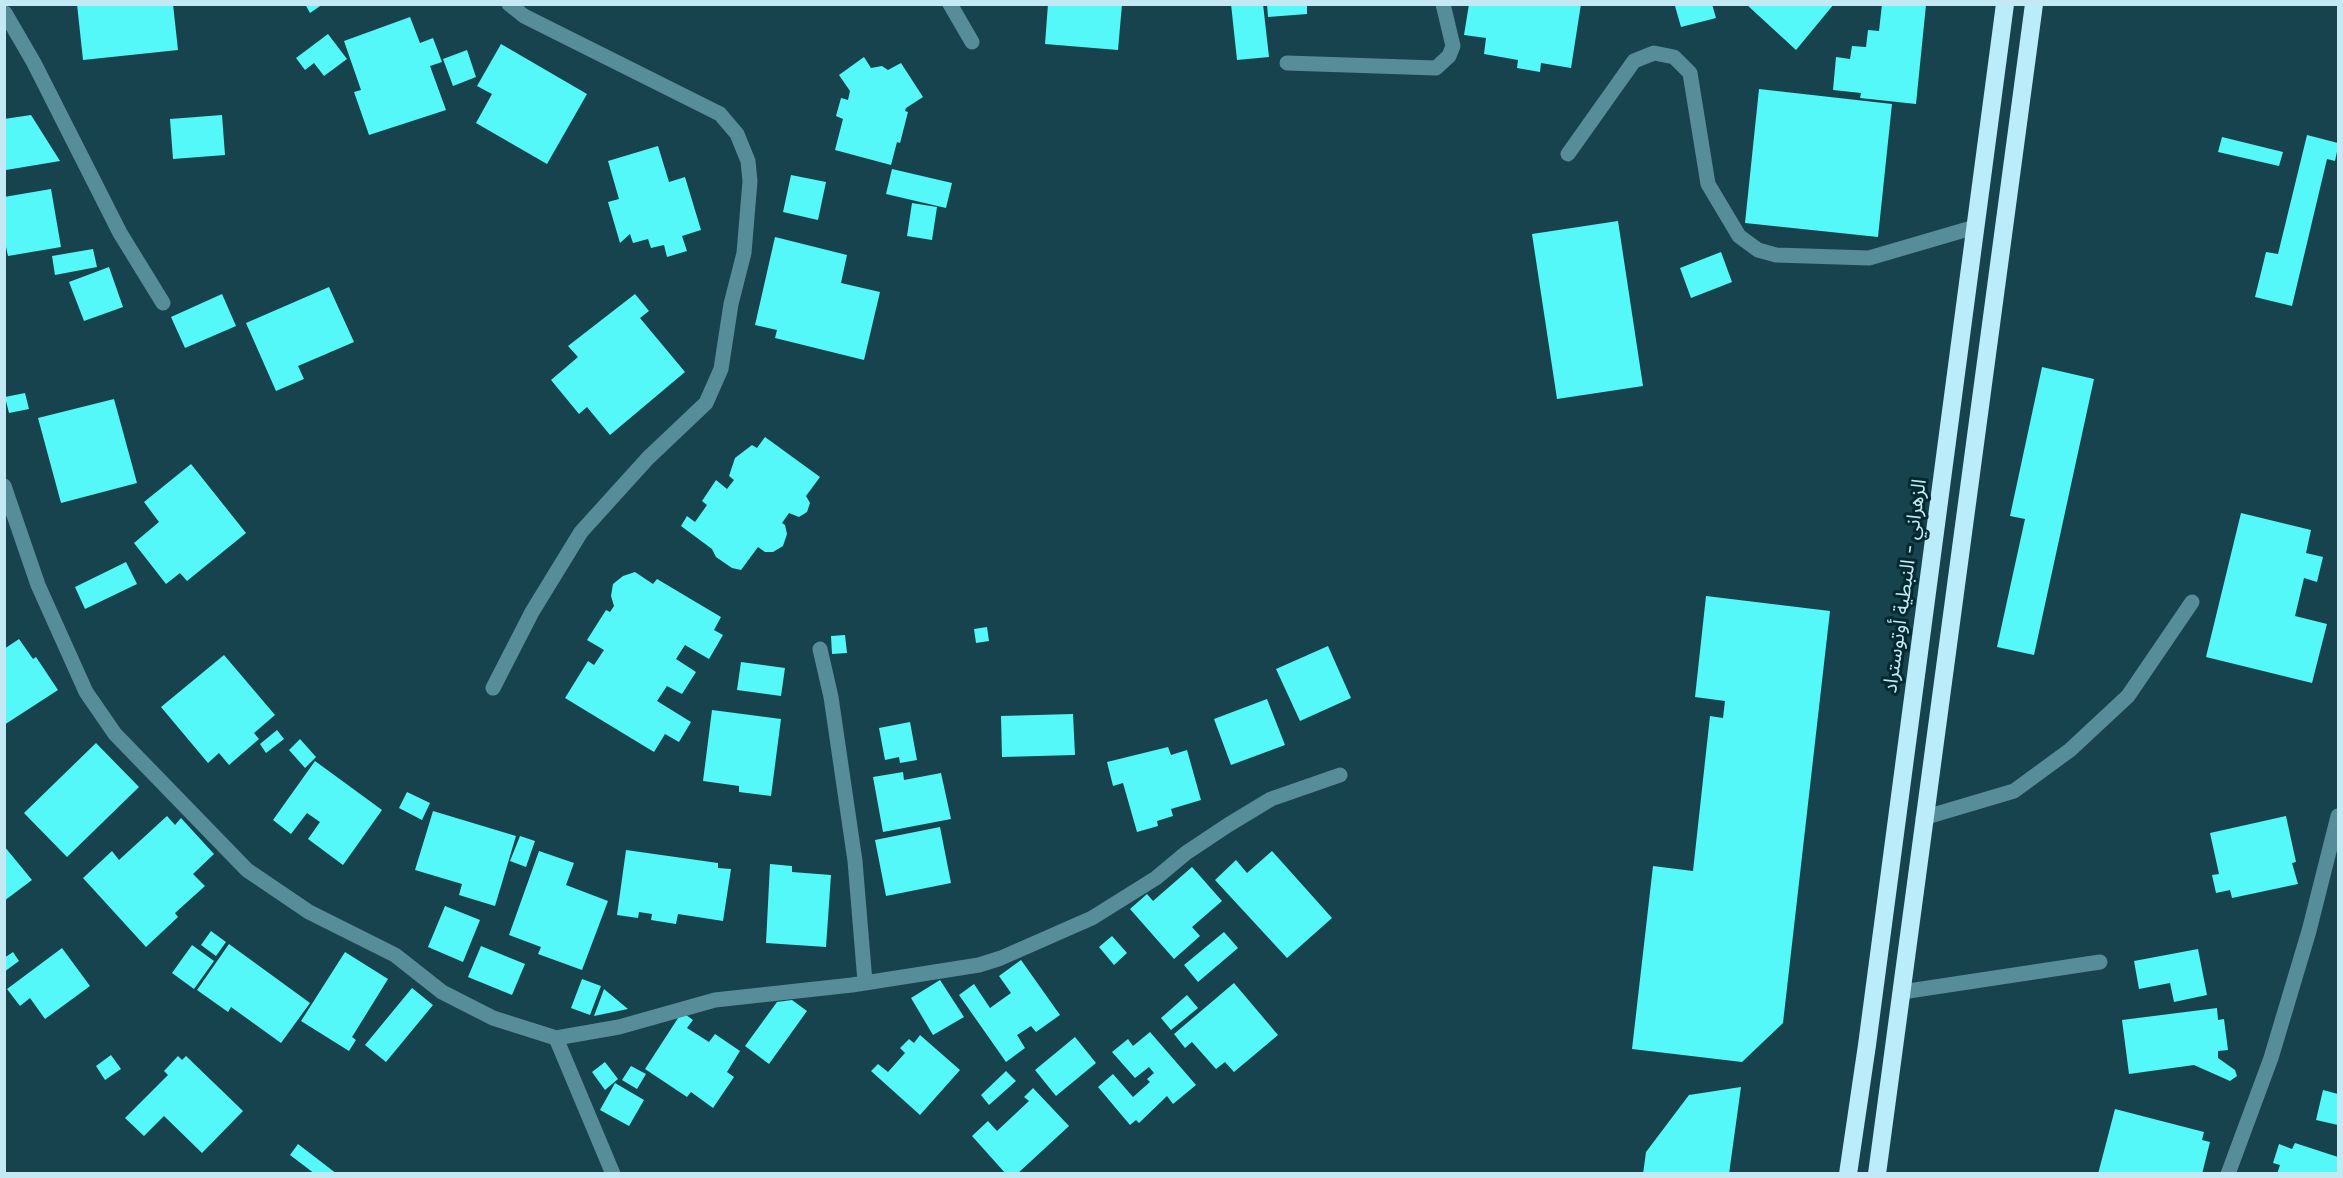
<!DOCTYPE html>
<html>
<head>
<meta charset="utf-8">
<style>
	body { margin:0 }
	#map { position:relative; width:2343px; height:1178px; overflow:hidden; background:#16434d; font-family:Inter,sans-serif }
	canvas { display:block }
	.frame { position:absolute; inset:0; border:6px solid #c3eaf4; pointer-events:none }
</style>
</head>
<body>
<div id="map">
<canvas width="2343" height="1178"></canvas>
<div class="frame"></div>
</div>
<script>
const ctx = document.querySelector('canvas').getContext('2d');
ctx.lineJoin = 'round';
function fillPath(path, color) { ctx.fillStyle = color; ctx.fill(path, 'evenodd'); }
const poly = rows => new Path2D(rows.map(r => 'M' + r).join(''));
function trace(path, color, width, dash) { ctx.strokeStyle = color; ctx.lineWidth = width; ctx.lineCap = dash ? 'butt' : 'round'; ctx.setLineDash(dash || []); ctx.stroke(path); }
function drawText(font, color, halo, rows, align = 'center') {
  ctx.font = font + ' Inter,"Noto Sans Arabic",sans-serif'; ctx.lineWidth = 6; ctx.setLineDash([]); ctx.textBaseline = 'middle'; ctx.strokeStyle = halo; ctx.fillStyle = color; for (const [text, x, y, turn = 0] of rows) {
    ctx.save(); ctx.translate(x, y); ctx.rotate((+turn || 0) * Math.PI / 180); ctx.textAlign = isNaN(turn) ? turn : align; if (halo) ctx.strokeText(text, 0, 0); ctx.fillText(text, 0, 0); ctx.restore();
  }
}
fillPath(poly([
	[77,4,173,4,178,50,83,60],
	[305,4,323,4,310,13],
	[1048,4,1122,4,1118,50,1045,44],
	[1231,4,1263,4,1269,57,1237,60],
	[1267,4,1307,4,1307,14,1268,17],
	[1469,4,1581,4,1571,68,1541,63,1540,72,1517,68,1518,60,1484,54,1486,38,1464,35],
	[1679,4,1712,4,1716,18,1681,27,1675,6],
	[1746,4,1834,4,1796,50],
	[1882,4,1926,5,1916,104,1860,98,1861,93,1833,90,1836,57,1850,59,1852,46,1866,47,1868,30,1879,31],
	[410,17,420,43,433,38,442,62,430,66,446,110,369,135,354,92,361,90,344,41],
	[328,34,347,59,324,76,314,63,305,70,296,58],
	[501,44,587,94,547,164,476,123,492,94,477,86],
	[467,50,476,77,453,86,443,59],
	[864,57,871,68,882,66,888,70,901,63,923,97,906,108,905,111,908,112,900,143,897,142,891,165,835,150,843,119,836,116,841,98,848,100,850,91,839,75],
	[1759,89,1892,104,1878,237,1745,223],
	[31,115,60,161,6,170,4,119],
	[222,115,225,155,173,159,170,119],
	[2307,135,2338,143,2338,147,2335,161,2327,159,2292,306,2255,297,2266,252,2278,254],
	[2222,137,2283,152,2279,166,2218,152],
	[658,146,669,182,685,177,701,230,682,236,687,251,667,257,664,245,651,248,648,239,633,243,630,234,620,243,608,202,619,199,608,161],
	[892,169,952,183,946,208,886,194],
	[791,175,826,182,818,220,783,212],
	[51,189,61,247,8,256,4,238,4,197],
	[912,203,937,207,932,240,907,236],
	[1618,221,1643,386,1557,399,1532,234],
	[775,237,847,255,841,283,880,292,864,360,775,338,777,330,755,325],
	[93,249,97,267,55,275,52,256],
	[1721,252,1732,282,1691,298,1680,268],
	[109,267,123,307,84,321,69,282],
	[329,287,354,342,298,366,304,379,276,391,246,323],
	[222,294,236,326,185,348,171,317],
	[635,294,649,311,640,318,685,372,610,435,587,407,579,414,551,380,578,357,568,346],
	[2042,367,2094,379,2034,655,1997,647,2025,519,2010,516],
	[25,393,29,409,9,413,5,397],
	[114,399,137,483,61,503,38,418],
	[765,437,820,477,806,496,810,503,807,512,799,517,789,513,782,523,785,525,787,534,783,546,773,552,765,552,758,547,741,570,732,568,716,557,712,549,681,526,687,516,695,522,707,505,702,501,716,480,727,489,734,480,729,476,735,458,752,445,757,448],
	[191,464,246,533,187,581,180,573,166,584,134,543,159,522,144,502],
	[2241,513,2311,530,2306,553,2323,557,2317,582,2304,578,2295,616,2327,624,2312,683,2206,657],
	[126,562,137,584,85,609,75,587],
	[635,572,653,584,657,579,721,617,714,630,723,635,709,659,685,645,676,659,696,672,682,694,667,686,657,701,691,722,679,742,665,734,654,752,565,698,588,661,594,665,604,650,587,640,606,610,610,612,614,606,611,596,613,584,623,576],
	[1706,596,1830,611,1783,1023,1742,1062,1632,1049,1653,866,1693,871,1710,716,1723,718,1725,701,1695,697],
	[987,627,989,641,976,643,974,629],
	[845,635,847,653,832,654,831,636],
	[19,639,33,659,36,657,58,690,4,725,4,649],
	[1328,646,1351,698,1300,721,1276,669],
	[224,655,275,715,254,733,259,739,229,765,219,753,208,763,161,707],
	[741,662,785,668,781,696,737,690],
	[1267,699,1285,745,1231,765,1214,719],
	[712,710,781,719,771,796,739,792,739,786,703,781],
	[1073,714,1075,755,1002,757,1001,716],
	[910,722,917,760,900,763,899,757,885,760,879,728],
	[277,730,284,739,266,753,260,744],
	[300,739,316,757,305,768,289,750],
	[96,743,139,787,67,857,24,813],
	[1168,747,1171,755,1187,750,1201,800,1171,809,1173,816,1157,821,1158,826,1137,832,1123,783,1113,786,1107,762],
	[315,761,382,810,343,865,308,839,320,822,307,813,291,834,273,820],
	[903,772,904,780,941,773,951,819,883,832,873,777],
	[407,792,430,803,422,820,399,808],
	[433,811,516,836,495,906,459,895,462,884,415,870],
	[167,816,175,825,181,818,214,854,193,874,205,886,175,913,178,917,146,947,83,878,112,851,119,860],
	[2286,816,2296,862,2292,863,2298,884,2232,898,2230,890,2216,893,2212,875,2219,874,2210,833],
	[940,827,951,883,886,896,875,840],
	[520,836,535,841,526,867,510,861],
	[4,846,32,880,4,901],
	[626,850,718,863,718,868,731,869,723,921,678,914,676,924,651,920,652,914,639,912,638,918,617,915],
	[539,851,574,863,566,885,608,901,582,970,538,954,541,947,509,935],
	[1272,851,1332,918,1287,958,1215,880,1236,860,1247,873],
	[770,864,792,866,792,872,831,875,826,947,766,943],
	[1192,867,1222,901,1192,927,1200,936,1174,959,1130,909,1147,894,1153,901],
	[445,906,480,920,463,962,428,947],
	[211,931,226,942,216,956,201,945],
	[1224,932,1238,948,1198,982,1184,965],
	[1112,936,1127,953,1114,965,1099,947],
	[229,944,310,1003,281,1043,231,1007,228,1012,197,990],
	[192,945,214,961,194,989,172,973],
	[481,946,525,964,512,995,468,977],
	[62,948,90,986,45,1019,30,998,20,1006,7,989],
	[2198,949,2207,995,2174,1002,2170,983,2139,989,2134,961],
	[13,952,19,961,4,972,4,958],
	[345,952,388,979,352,1037,356,1040,349,1051,301,1021],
	[1021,960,1060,1015,1036,1032,1031,1026,1017,1035,1025,1048,1006,1062,959,995,974,984,990,1008,1011,993,999,976],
	[582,979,601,986,590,1015,571,1008],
	[940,980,964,1017,933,1035,911,998],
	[1234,983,1278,1035,1234,1072,1225,1062,1216,1069,1192,1042,1185,1048,1174,1034],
	[412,988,433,1005,386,1062,365,1045],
	[604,989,628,1009,594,1016],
	[1187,995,1198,1008,1171,1030,1161,1018],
	[792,1000,807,1011,769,1064,745,1046,777,1002],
	[2217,1008,2218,1020,2224,1019,2228,1050,2218,1051,2218,1058,2235,1070,2237,1076,2230,1081,2194,1065,2129,1074,2122,1020],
	[682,1012,693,1020,687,1028,709,1042,715,1034,740,1051,727,1072,734,1077,713,1108,691,1092,687,1097,645,1069],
	[1150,1032,1196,1085,1173,1104,1167,1096,1139,1123,1136,1120,1130,1125,1098,1087,1113,1074,1133,1097,1150,1082,1147,1079,1154,1073,1149,1067,1135,1078,1112,1052,1128,1039,1133,1046],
	[920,1035,960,1070,920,1115,871,1071,878,1064,888,1072,905,1053,900,1048,909,1039,914,1043],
	[1075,1037,1096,1063,1056,1096,1035,1070],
	[111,1055,121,1069,105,1080,96,1066],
	[178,1056,182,1060,186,1056,243,1111,202,1153,164,1116,144,1136,125,1118,168,1075,164,1071],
	[605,1062,618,1079,605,1090,592,1072],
	[631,1066,646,1074,637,1089,622,1080],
	[1006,1071,1016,1081,989,1105,981,1095],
	[615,1083,644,1100,629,1126,600,1110],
	[1741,1087,1729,1174,1643,1174,1646,1152,1689,1095],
	[1033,1088,1069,1126,1017,1174,1006,1174,972,1136,988,1121,997,1131,1029,1101,1024,1097],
	[2323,1090,2338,1094,2338,1125,2316,1120],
	[2115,1109,2204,1132,2202,1140,2210,1142,2202,1174,2098,1174],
	[2295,1143,2338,1157,2338,1174,2277,1174,2280,1165,2273,1163,2279,1144,2292,1149],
	[298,1144,337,1174,315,1174,290,1155]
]), '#55f8f8');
trace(poly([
	[950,4,972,42],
	[5,13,34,63,120,233,163,303],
	[1287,63,1436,68,1449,56,1453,46,1443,4],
	[1568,154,1634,61,1654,53,1674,57,1690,73,1708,184,1739,236,1758,250,1776,255,1869,258,1975,227],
	[4,486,38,585,86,692,115,734,247,870,309,912,395,955,442,992,493,1018,556,1038,619,1027,715,1000,852,985,979,965,1001,958,1092,918,1156,878,1186,853,1228,825,1271,799,1340,775],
	[820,649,831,697,855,861,865,982],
	[493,688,532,612,581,532,648,458,706,403,721,369,731,304,744,253,750,181,748,161,737,134,720,114,524,16,509,4],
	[1923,818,2014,791,2070,750,2128,696,2192,602],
	[1902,992,2100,962],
	[556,1038,613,1174],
	[2228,1174,2271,1058,2309,931,2338,816]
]), '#578c99', 15);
trace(poly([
	[1848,1174,1867,1045,2005,4],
	[1877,1174,2034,4]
]), '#bbecf9', 18);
drawText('20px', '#c3eaf4', '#032830', [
	["الزهراني - النبطية أوتوستراد",1905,586,-82]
]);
</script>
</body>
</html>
